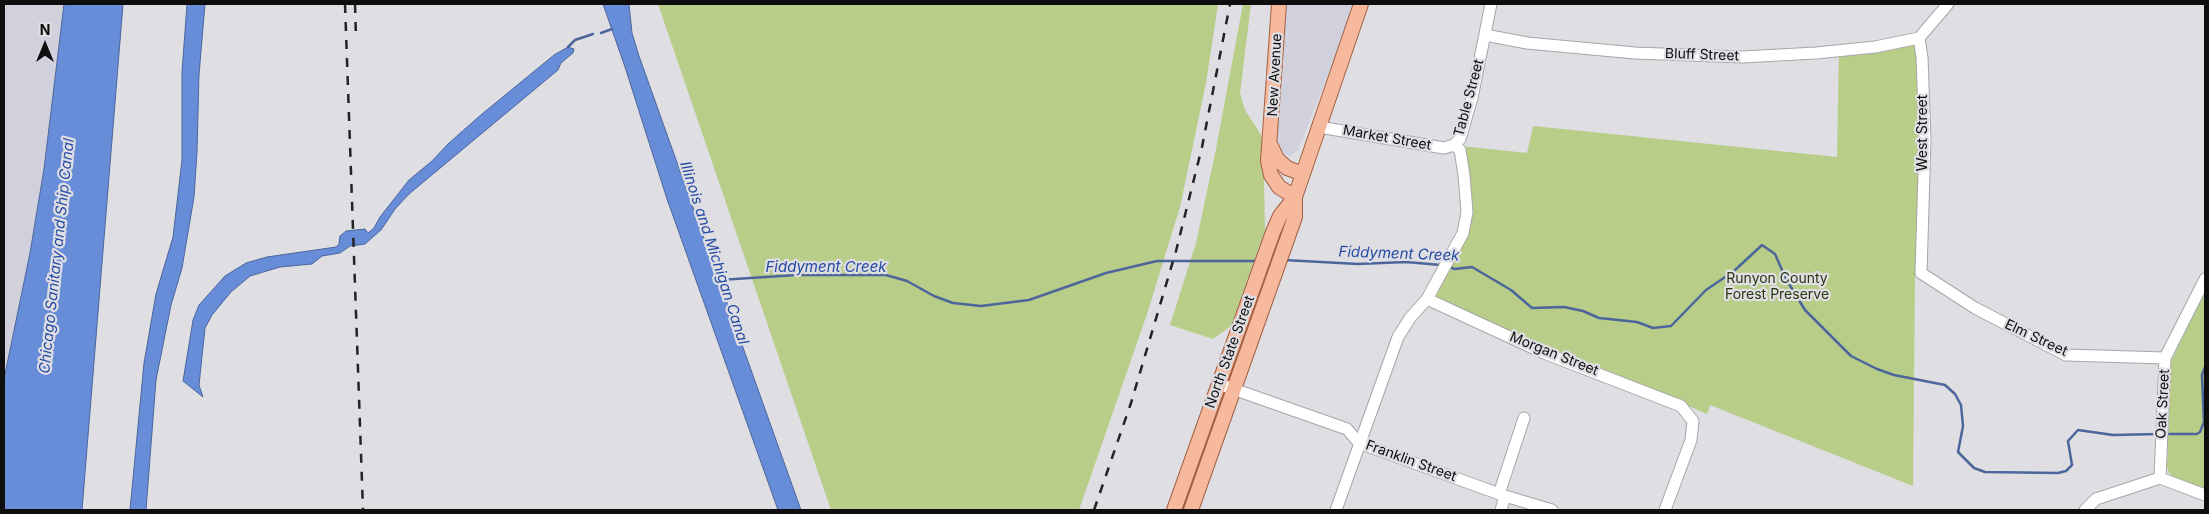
<!DOCTYPE html>
<html>
<head>
<meta charset="utf-8">
<style>
	body { margin:0 }
	#map { position:relative; width:2209px; height:514px; overflow:hidden; background:#dedee3; font-family:Inter,sans-serif }
	canvas { display:block }
	.frame { position:absolute; inset:0; border:5px solid #0e0e0f; pointer-events:none }
	.north { position:absolute; left:20px; top:20px; width:50px; height:50px; -webkit-text-stroke:4px #dedee3; paint-order:stroke; rotate:0deg; font-size:14px; font-weight:700; line-height:20px; text-align:center; color:#0e0e0f }
	.north::after { content:''; display:block; margin:auto; width:18px; height:22px; background:#0e0e0f; clip-path:polygon(50% 0,100% 100%,50% 72%,0 100%) }
</style>
</head>
<body>
<div id="map">
<canvas width="2209" height="514"></canvas>
<div class="frame"></div>
<div class="north">N</div>
</div>
<script>
const ctx = document.querySelector('canvas').getContext('2d');
ctx.lineJoin = 'round';
function fillPath(path, color) { ctx.fillStyle = color; ctx.fill(path, 'evenodd'); }
const poly = rows => new Path2D(rows.map(r => 'M' + r).join(''));
function trace(path, color, width, dash) { ctx.strokeStyle = color; ctx.lineWidth = width; ctx.lineCap = dash ? 'butt' : 'round'; ctx.setLineDash(dash || []); ctx.stroke(path); }
function drawText(font, color, halo, rows, align = 'center') {
  ctx.font = font + ' Inter,sans-serif'; ctx.lineWidth = 4.5; ctx.setLineDash([]); ctx.textBaseline = 'middle'; ctx.strokeStyle = halo; ctx.fillStyle = color; for (const [text, x, y, turn = 0] of rows) {
    ctx.save(); ctx.translate(x, y); ctx.rotate((+turn || 0) * Math.PI / 180); ctx.textAlign = isNaN(turn) ? turn : align; if (halo) ctx.strokeText(text, 0, 0); ctx.fillText(text, 0, 0); ctx.restore();
  }
}
fillPath(poly([
	[4,4,64,4,44,169,30,253,4,379],
	[1284,4,1356,4,1298,150,1290,156,1278,152,1275,143]
]), '#d1d1dd');
fillPath(poly([
	[658,4,1218,4,1206,83,1180,207,1147,314,1079,510,831,510],
	[1243,4,1251,4,1240,93,1245,110,1263,138,1265,230,1231,326,1213,339,1170,325,1196,243,1216,149],
	[1918,35,1921,148,1915,274,1913,486,1710,405,1707,414,1635,383,1546,351,1433,298,1469,218,1461,146,1527,153,1533,126,1837,157,1839,46],
	[2205,289,2205,492,2174,477,2169,473,2167,466,2171,362]
]), '#b7cd88');
const water = poly([
	[64,4,123,4,82,510,4,510,4,379,30,253,44,169,64,4],
	[187,4,205,4,199,75,197,152,194,197,182,268,171,305,156,380,146,510,130,510,144,363,156,294,173,237,182,160,182,72,187,4],
	[603,4,629,4,632,33,639,56,801,510,778,510,667,199,625,67,603,4],
	[568,47,574,49,573,53,561,63,558,70,409,194,395,209,381,230,365,244,350,246,340,253,322,256,312,264,280,267,250,276,231,292,212,315,205,328,199,385,203,397,183,381,193,320,199,305,225,276,246,263,267,257,336,247,339,244,340,236,346,231,365,229,368,233,374,228,380,217,409,180,432,161,449,143,482,114,554,55,568,47]
]);
fillPath(water, '#678cd8');
trace(water, '#4c669c', 1);
trace(poly([
	[601,33,612,29],
	[568,47,575,40,593,34],
	[1284,260,1358,264,1406,262,1441,265],
	[1449,267,1455,269,1472,267,1511,290,1532,308,1564,307,1583,311,1599,318,1637,322,1653,328,1671,326,1706,290,1734,271,1762,245,1775,254,1786,279,1805,310,1851,356,1877,369,1894,375,1945,385,1955,394,1961,405,1963,426,1958,452,1974,468,1985,472,2058,473,2066,471,2072,465,2068,441,2078,430,2113,435,2159,434],
	[720,280,796,275,886,275,907,281,934,296,953,303,981,306,1029,300,1106,273,1157,261,1259,261],
	[2164,434,2197,434,2200,432,2204,422,2202,375,2205,367]
]), '#4c669c', 2.5);
const minor = poly([
	[1948,4,1919,38,1922,57,1925,140,1921,273,1975,308,2066,355,2165,358],
	[1485,35,1527,43,1635,53,1742,57,1816,53,1875,47,1919,38],
	[1319,127,1444,148,1454,145,1460,139,1472,98,1491,4],
	[1427,299,1544,353,1681,406,1693,421,1691,440,1665,510],
	[1219,384,1347,429,1359,443,1505,496,1552,510],
	[2160,478,2165,358,2205,279],
	[2160,478,2205,495],
	[1499,494,1524,418],
	[1336,510,1398,337,1410,318,1427,299,1463,233,1467,212,1464,175,1460,150,1454,145],
	[1501,510,1505,496],
	[2085,510,2096,499,2160,478]
]);
const major = poly([
	[1279,4,1268,161,1271,175,1279,187,1295,197],
	[1271,146,1277,159,1287,168,1303,174],
	[1174,510,1273,232,1280,216,1295,197],
	[1191,510,1295,217,1295,197,1361,4]
]);
trace(minor, '#a6a6aa', 13);
trace(major, '#a25f41', 16);
trace(minor, '#fff', 11);
trace(major, '#f7b99d', 14);
trace(poly([
	[345,4,363,510],
	[355,4,356,37],
	[1094,510,1131,403,1176,251,1202,147,1230,4]
]), '#232325', 2.5, [9, 9]);
drawText('14px', '#0e0e0f', '#dedee3', [
	["Bluff Street",1702,55,2],
	["New Avenue",1275,75,-87],
	["Table Street",1469,98,-75],
	["West Street",1923,133,-90],
	["Market Street",1387,138,10],
	["Elm Street",2036,338,25],
	["North State Street",1230,352,-70],
	["Morgan Street",1554,354,22],
	["Oak Street",2163,404,-87],
	["Franklin Street",1411,461,20]
]);
drawText('14px', '#2b350f', '#dedee3', [
	["Runyon County",1777,279],
	["Forest Preserve",1777,295]
]);
drawText('italic 15px', '#254ba5', '#dedee3', [
	["Illinois and Michigan Canal",714,253,72],
	["Fiddyment Creek",1399,254,2],
	["Chicago Sanitary and Ship Canal",57,256,-84],
	["Fiddyment Creek",826,267]
]);
</script>
</body>
</html>
